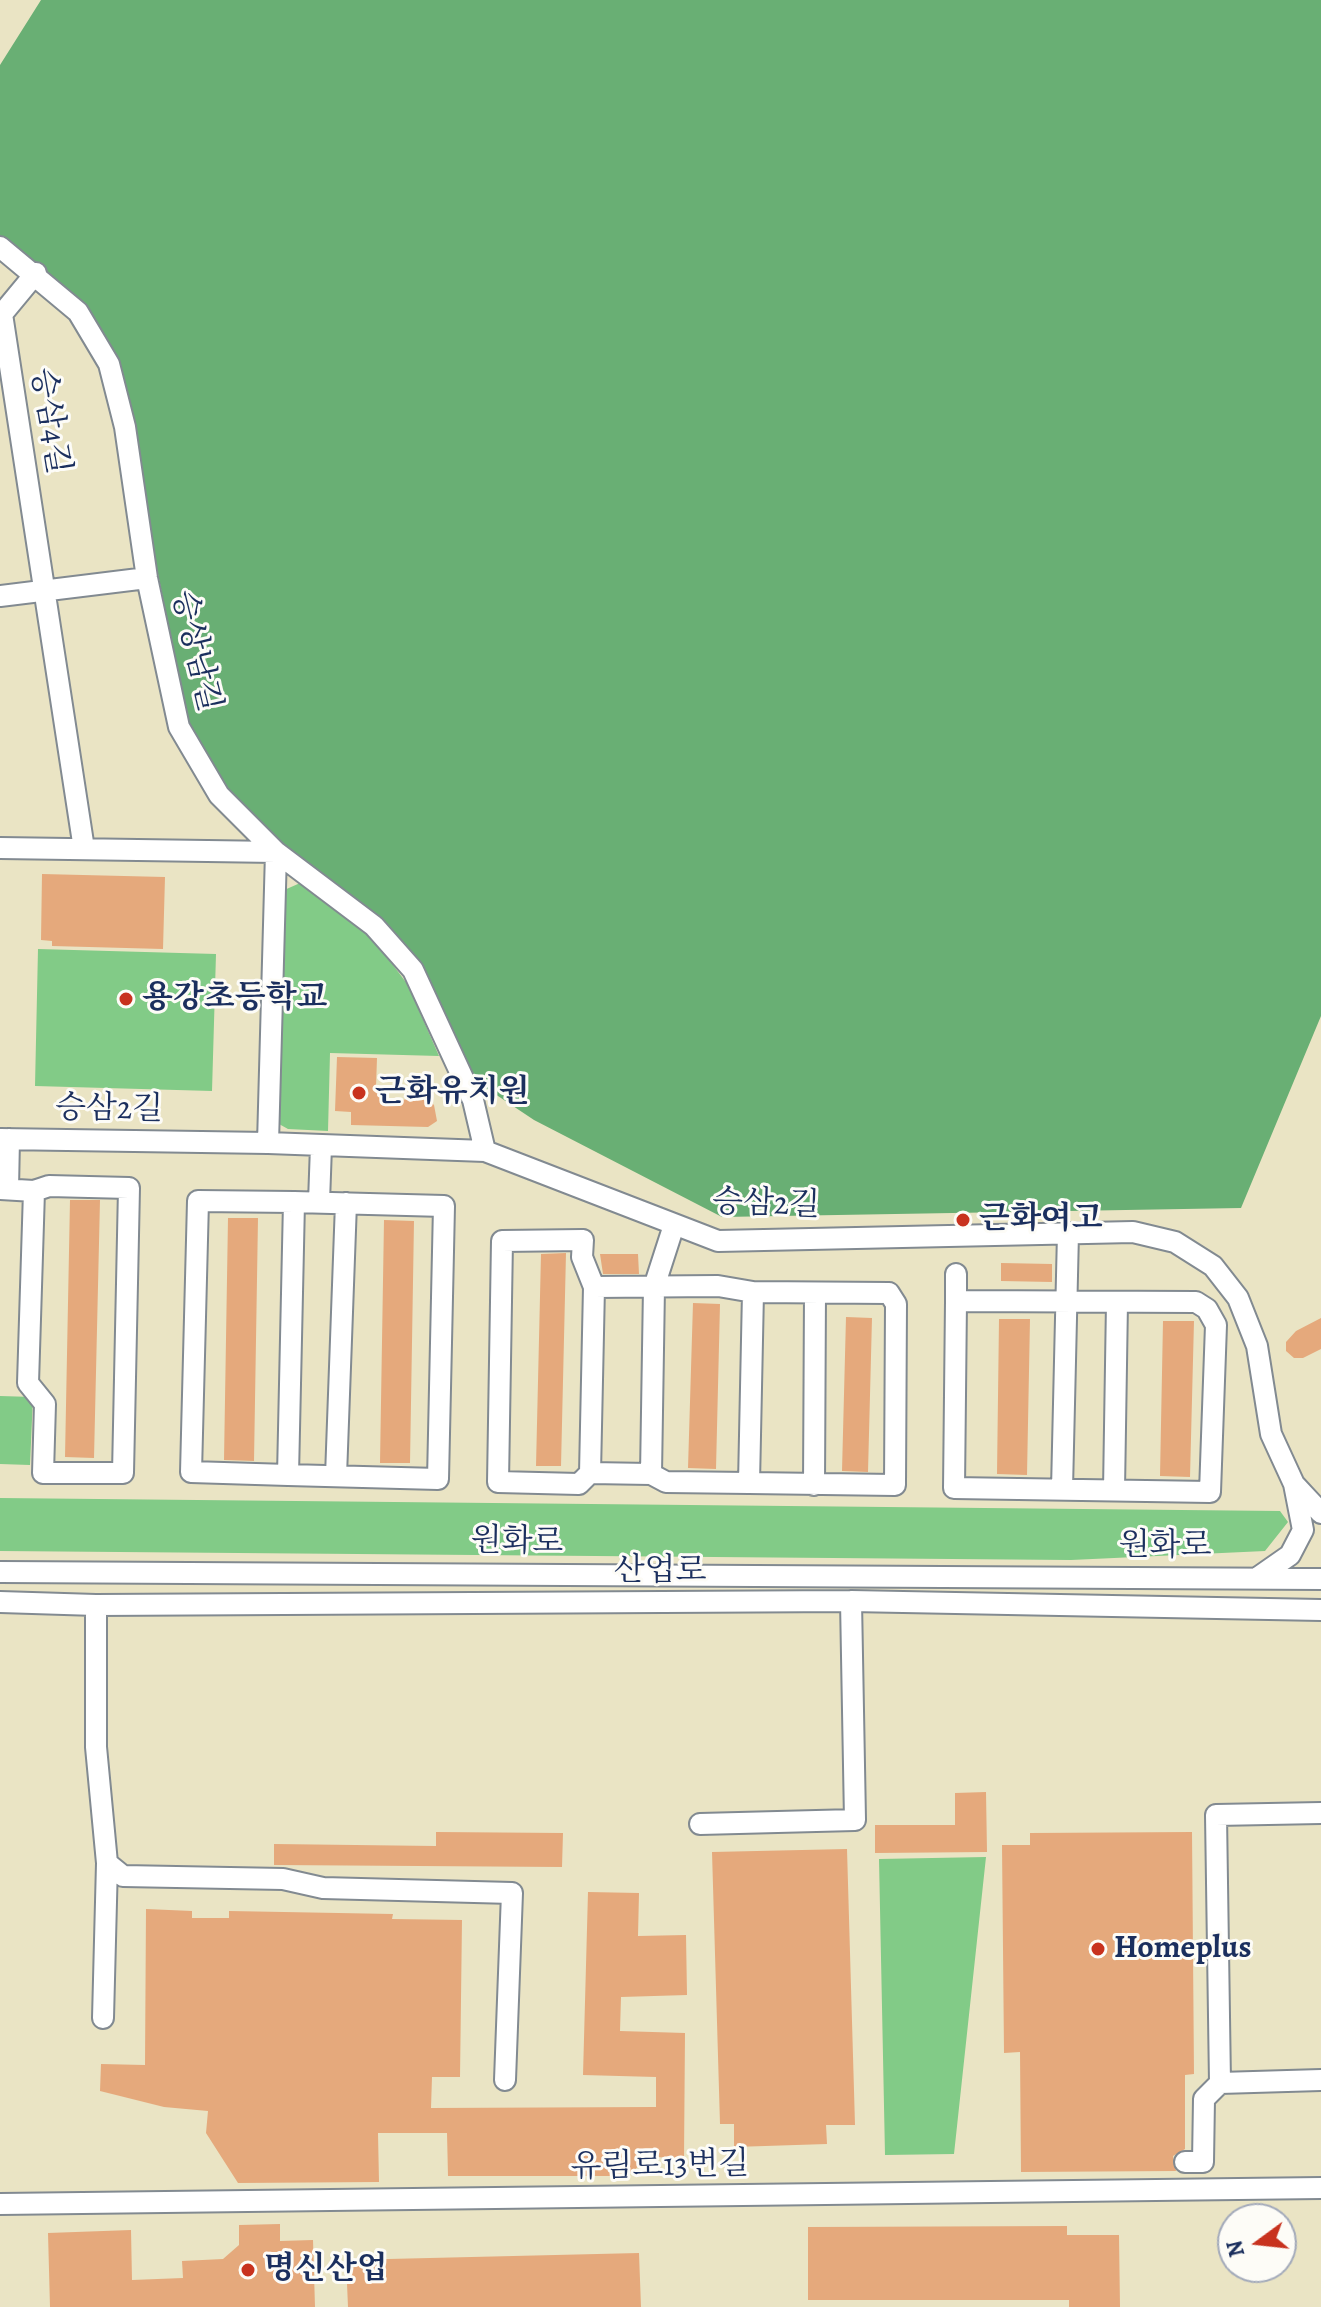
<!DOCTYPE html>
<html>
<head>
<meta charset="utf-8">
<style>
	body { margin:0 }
	#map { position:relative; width:1321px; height:2307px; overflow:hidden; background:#eae4c4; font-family:Alegreya,serif }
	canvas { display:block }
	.north { position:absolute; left:1217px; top:2203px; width:80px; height:80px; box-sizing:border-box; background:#fdfcf7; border:2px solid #a3aaba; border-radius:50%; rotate:255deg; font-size:22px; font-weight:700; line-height:32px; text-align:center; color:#1b2f5e }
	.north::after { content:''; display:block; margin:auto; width:28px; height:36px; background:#c8321e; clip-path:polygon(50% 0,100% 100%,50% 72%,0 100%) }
</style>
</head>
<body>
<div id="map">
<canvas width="1321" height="2307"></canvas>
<div class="north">N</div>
</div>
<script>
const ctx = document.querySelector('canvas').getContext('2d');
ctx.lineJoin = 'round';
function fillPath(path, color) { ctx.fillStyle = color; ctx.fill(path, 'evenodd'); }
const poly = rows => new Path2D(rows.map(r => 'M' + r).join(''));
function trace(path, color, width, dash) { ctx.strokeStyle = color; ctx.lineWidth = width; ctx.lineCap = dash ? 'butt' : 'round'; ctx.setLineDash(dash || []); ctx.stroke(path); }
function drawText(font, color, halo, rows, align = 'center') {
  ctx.font = font + ' Alegreya,"Noto Serif KR",serif'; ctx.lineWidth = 6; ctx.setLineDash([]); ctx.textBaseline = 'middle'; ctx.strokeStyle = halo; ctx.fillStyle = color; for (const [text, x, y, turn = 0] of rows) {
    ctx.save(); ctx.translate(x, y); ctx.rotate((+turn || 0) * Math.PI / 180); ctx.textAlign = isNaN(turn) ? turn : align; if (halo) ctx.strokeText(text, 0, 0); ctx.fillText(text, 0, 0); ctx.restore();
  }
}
fillPath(poly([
	[307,880,369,933,408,985,439,1056,330,1053,328,1131,288,1129,279,1124,282,891],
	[38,949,216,954,212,1091,35,1086],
	[0,1396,33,1397,30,1465,0,1464],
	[0,1498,1280,1511,1288,1522,1265,1551,1071,1560,0,1551],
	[986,1857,954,2154,885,2155,879,1859]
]), '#82cb87');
fillPath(poly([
	[41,0,1321,0,1321,1016,1241,1208,722,1217,534,1120,477,1082,419,962,222,792,191,735,116,369,78,312,0,246,0,65]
]), '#69af74');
fillPath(poly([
	[42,874,165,877,163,949,52,946,52,941,41,940],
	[337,1057,377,1058,376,1087,388,1100,428,1099,434,1105,437,1121,428,1127,351,1125,351,1112,335,1111],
	[70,1200,100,1200,94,1458,65,1457],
	[228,1218,258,1218,254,1461,224,1460],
	[384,1220,414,1221,410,1463,380,1463],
	[566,1253,561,1466,536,1466,541,1254],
	[600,1254,638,1254,639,1274,603,1274],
	[1001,1263,1052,1264,1052,1282,1001,1281],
	[693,1303,720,1304,716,1469,688,1468],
	[846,1317,872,1318,868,1472,842,1471],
	[1321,1318,1321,1349,1303,1358,1294,1358,1286,1351,1286,1342,1296,1331],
	[999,1319,1030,1319,1027,1475,997,1474],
	[1163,1321,1194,1321,1190,1477,1160,1476],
	[986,1792,987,1852,875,1853,875,1825,955,1825,955,1793],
	[436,1832,563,1833,562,1867,274,1865,274,1844,436,1846],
	[1192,1832,1194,2074,1185,2075,1185,2149,1173,2156,1176,2171,1021,2172,1020,2052,1004,2053,1002,1845,1030,1845,1030,1833],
	[847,1849,855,2125,826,2125,827,2144,734,2147,734,2124,720,2124,712,1852],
	[588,1892,639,1893,638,1936,686,1935,687,1995,621,1997,620,2031,685,2033,684,2158,651,2157,626,2176,448,2176,447,2133,378,2133,379,2182,238,2183,206,2133,208,2111,164,2107,100,2091,101,2064,145,2065,146,1909,192,1911,192,1918,229,1918,229,1911,393,1914,392,1919,462,1920,460,2077,432,2077,431,2108,656,2107,656,2077,583,2075],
	[280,2224,280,2241,313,2240,315,2307,50,2307,48,2233,131,2230,132,2280,183,2278,182,2261,223,2259,239,2245,239,2225],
	[1067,2226,1067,2235,1119,2235,1120,2307,1069,2307,1069,2300,808,2300,808,2227],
	[639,2253,641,2307,348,2307,346,2260]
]), '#e5a97c');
const minor = poly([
	[0,247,78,312,109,364,125,427,147,578,179,727,219,795,276,852,374,926,413,970,473,1100,485,1151],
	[36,273,2,314,84,849],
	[0,596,147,578],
	[0,848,276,852,268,1143],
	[0,1139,268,1143,485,1151,718,1241,1133,1232,1175,1242,1213,1266,1238,1298,1257,1346,1271,1434,1294,1484,1321,1513],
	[0,1189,34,1191,28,1383,45,1404,43,1473,123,1473,129,1188,49,1186,34,1191],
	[8,1189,9,1139],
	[294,1202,444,1206,438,1479,288,1475,294,1202],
	[319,1202,321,1146],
	[594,1287,582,1257,583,1240,502,1241,498,1482,579,1484,590,1473,594,1287,718,1286,753,1292,889,1293,896,1304,895,1485,749,1483],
	[956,1301,1196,1302,1207,1309,1216,1325,1210,1492,954,1488,956,1301,956,1274],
	[590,1473,651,1474,654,1287,674,1225],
	[651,1474,666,1482,749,1483,753,1292],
	[288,1475,191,1472,198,1201,294,1202],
	[336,1476,346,1203],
	[814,1485,815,1293],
	[1062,1489,1068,1233],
	[1114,1490,1117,1302],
	[0,1572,1321,1579],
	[1257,1578,1290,1555,1303,1530,1294,1484],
	[0,1602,96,1605,851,1601,1321,1610],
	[96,1605,96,1747,107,1863,123,1876,283,1879,323,1888,512,1893,505,2080],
	[700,1824,855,1820,851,1601],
	[103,2018,107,1863],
	[1220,2083,1216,1815,1321,1813],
	[1185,2162,1203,2162,1204,2099,1220,2083,1321,2080],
	[0,2204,1321,2188]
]);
trace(minor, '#828a91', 24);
trace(minor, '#fff', 20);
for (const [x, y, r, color] of [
	[126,999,8,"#c8321e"],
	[359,1093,8,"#c8321e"],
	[963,1220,8,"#c8321e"],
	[1098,1949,8,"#c8321e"],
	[248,2270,8,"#c8321e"]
]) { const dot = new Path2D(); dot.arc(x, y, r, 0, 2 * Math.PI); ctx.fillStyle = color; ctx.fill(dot); trace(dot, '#fdfcf7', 3); }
drawText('32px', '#1b2f5e', '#fdfcf7', [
	["승삼4길",49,421,81],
	["승상남길",195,651,77],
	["승삼2길",109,1110,1],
	["승삼2길",766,1205,2],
	["원화로",517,1543,1],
	["원화로",1165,1547],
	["산업로",660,1572],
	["유림로13번길",660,2167,-1]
]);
drawText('bold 32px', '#1b2f5e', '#fdfcf7', [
	["용강초등학교",142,999],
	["근화유치원",375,1093],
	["근화여고",979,1220],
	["Homeplus",1114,1949],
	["명신산업",264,2270]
], 'left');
</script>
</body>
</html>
